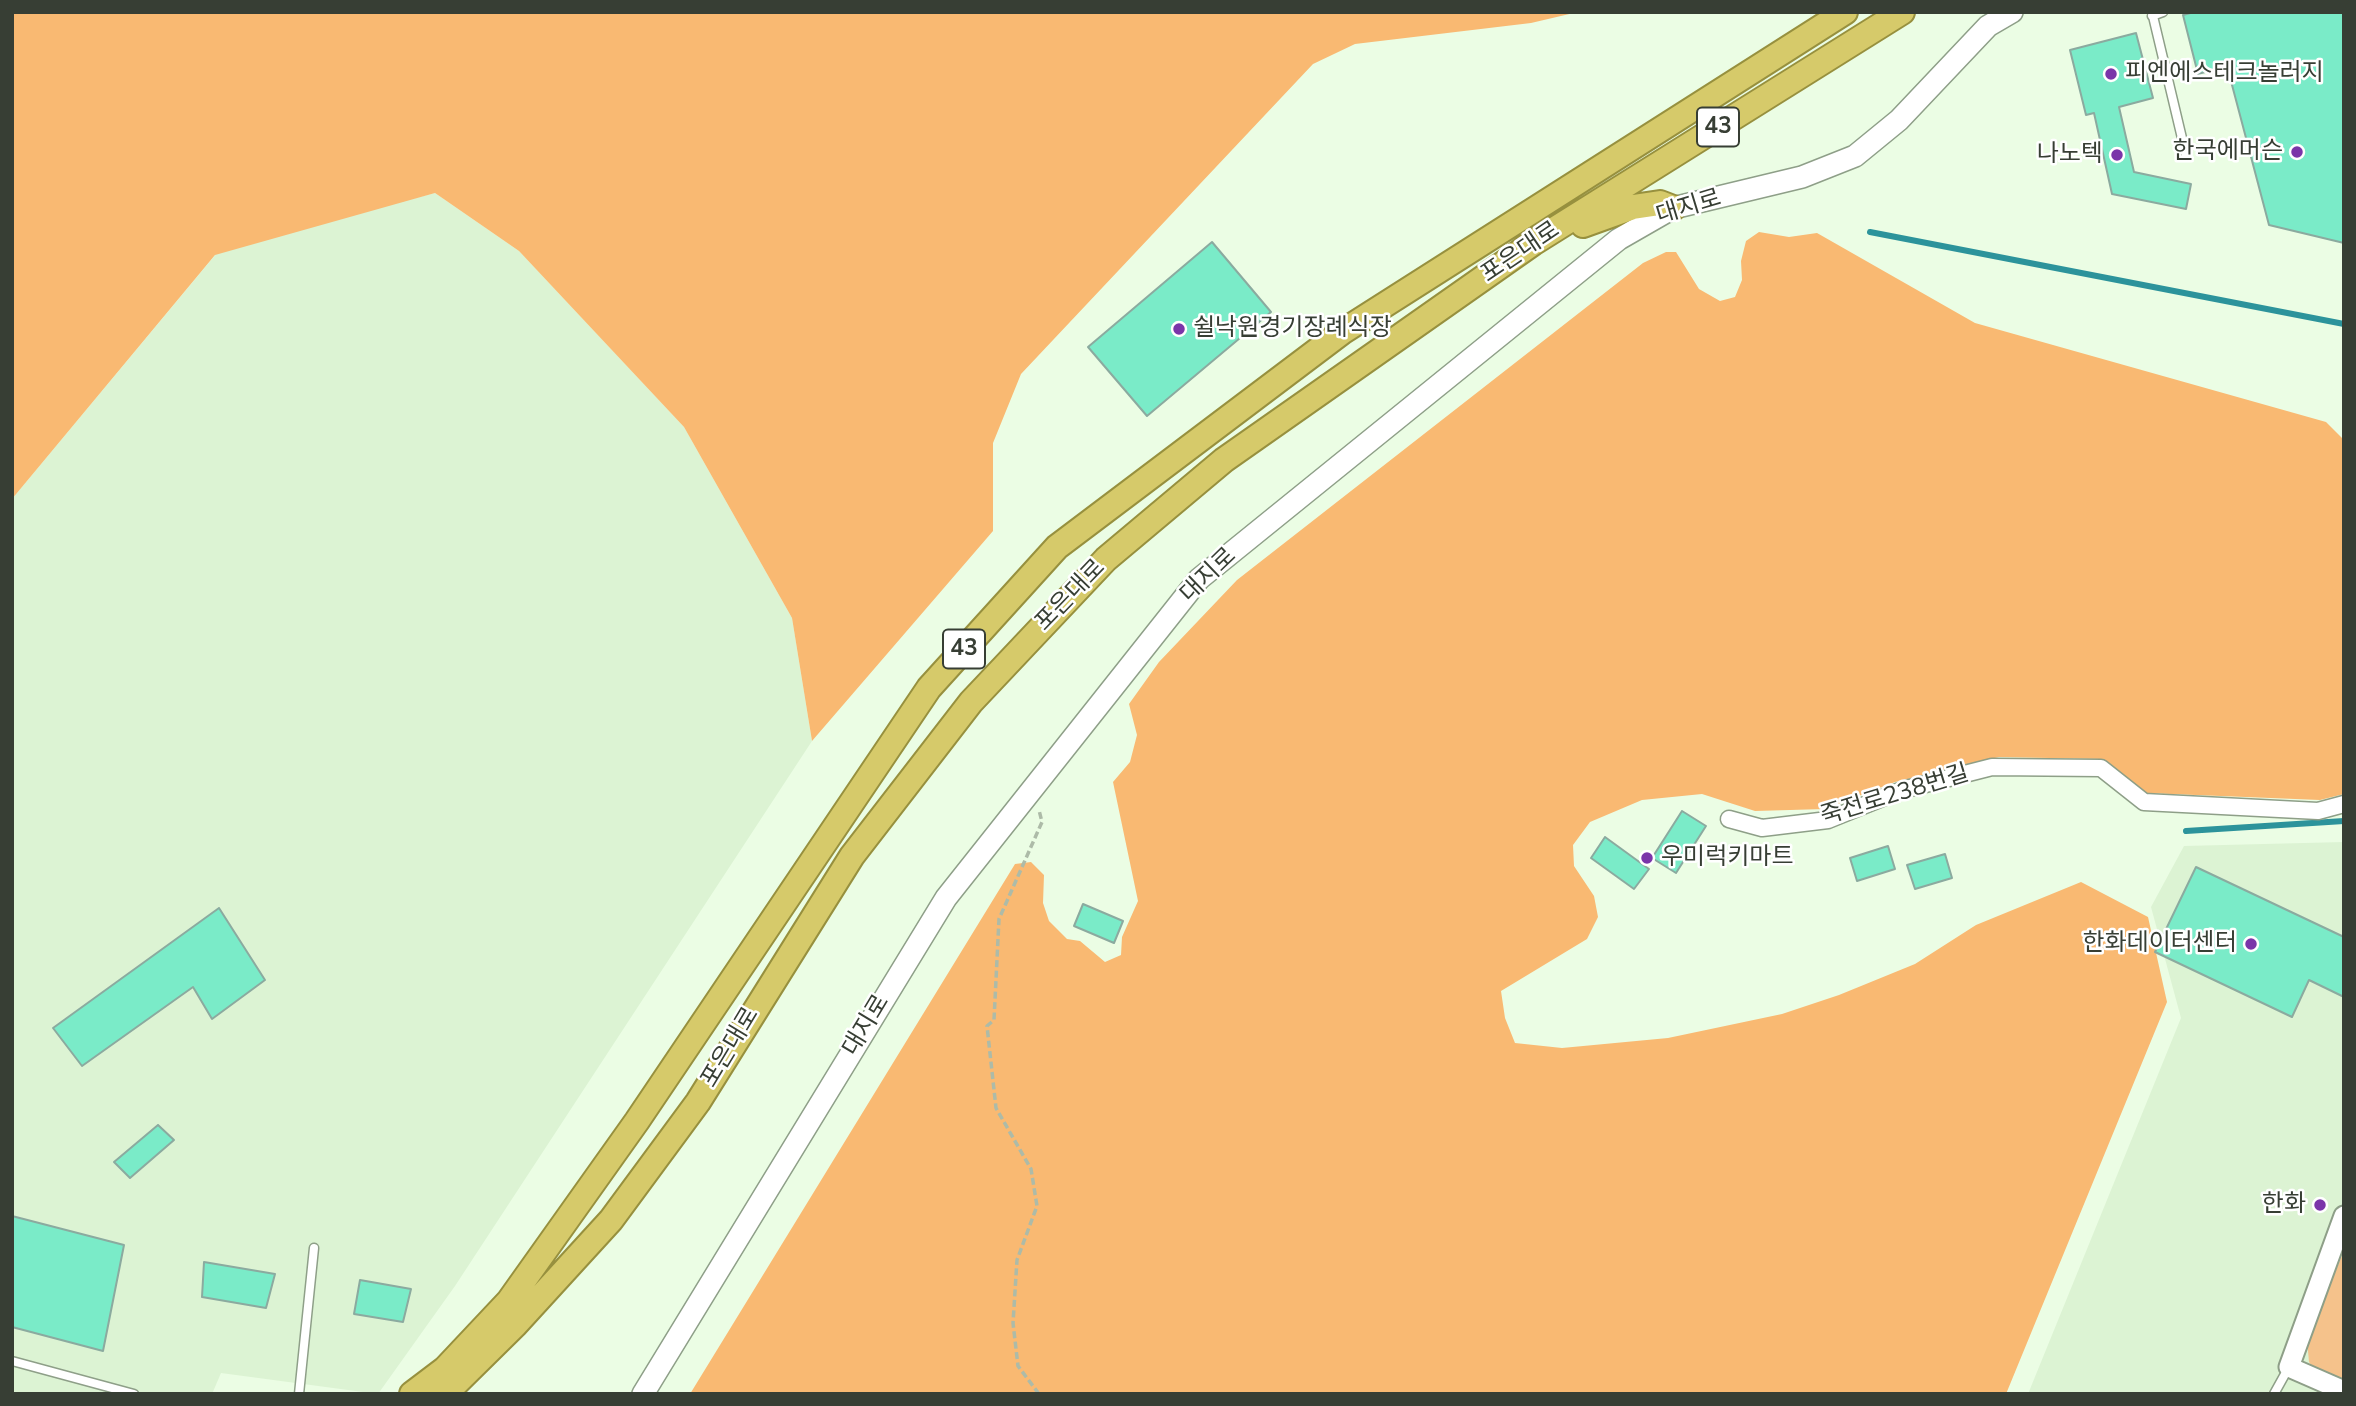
<!DOCTYPE html>
<html>
<head>
<meta charset="utf-8">
<style>
	body { margin:0 }
	#map { position:relative; width:2356px; height:1406px; overflow:hidden; background:#ebfde4; font-family:"Nunito Sans",sans-serif }
	canvas { display:block }
	.frame { position:absolute; inset:0; border:14px solid #373e34; pointer-events:none }
</style>
</head>
<body>
<div id="map">
<canvas width="2356" height="1406"></canvas>
<div class="frame"></div>
</div>
<script>
const ctx = document.querySelector('canvas').getContext('2d');
ctx.lineJoin = 'round';
function fillPath(path, color) { ctx.fillStyle = color; ctx.fill(path, 'evenodd'); }
const poly = rows => new Path2D(rows.map(r => 'M' + r).join(''));
function trace(path, color, width, dash) { ctx.strokeStyle = color; ctx.lineWidth = width; ctx.lineCap = dash ? 'butt' : 'round'; ctx.setLineDash(dash || []); ctx.stroke(path); }
function drawText(font, color, halo, rows, align = 'center') {
  ctx.font = font + ' "Nunito Sans","Noto Sans KR",sans-serif'; ctx.lineWidth = 5; ctx.setLineDash([]); ctx.textBaseline = 'middle'; ctx.strokeStyle = halo; ctx.fillStyle = color; for (const [text, x, y, turn = 0] of rows) {
    ctx.save(); ctx.translate(x, y); ctx.rotate((+turn || 0) * Math.PI / 180); ctx.textAlign = isNaN(turn) ? turn : align; if (halo) ctx.strokeText(text, 0, 0); ctx.fillText(text, 0, 0); ctx.restore();
  }
}
fillPath(poly([
	[435,193,519,251,684,427,792,618,812,741,455,1286,378,1394,221,1373,212,1394,12,1394,12,499,222,247],
	[2344,842,2344,1394,2028,1394,2181,1018,2151,907,2184,846]
]), '#dcf3d3');
fillPath(poly([
	[2344,1251,2344,1382,2314,1369,2309,1362,2307,1339]
]), '#f5c28b');
fillPath(poly([
	[12,12,1578,12,1531,23,1355,44,1313,64,1021,374,993,443,993,531,812,741,792,618,684,427,519,251,435,193,215,255,12,499],
	[1759,232,1789,237,1817,233,1975,323,2326,422,2344,440,2344,794,2320,800,2146,793,2100,759,1999,757,1895,782,1825,809,1755,811,1702,794,1642,800,1590,822,1573,845,1574,866,1594,896,1598,917,1587,939,1501,991,1505,1018,1515,1043,1562,1048,1668,1038,1782,1014,1839,995,1915,964,1976,925,2081,882,2148,917,2167,1002,2006,1394,690,1394,1015,864,1031,862,1044,875,1043,903,1049,921,1067,939,1080,941,1105,962,1121,955,1122,937,1138,901,1113,782,1130,762,1137,735,1129,704,1159,662,1237,580,1643,263,1666,252,1676,252,1699,289,1720,301,1735,297,1742,280,1741,261,1746,241]
]), '#f9b972');
trace(poly([
	[1870,232,2344,324],
	[2186,831,2344,821]
]), '#2c939b', 6);
const building = poly([
	[2194,12,2344,12,2344,243,2269,225,2227,66,2198,74,2183,15,2194,12],
	[2136,33,2153,98,2119,107,2134,172,2191,184,2186,209,2112,194,2094,113,2086,115,2070,50,2136,33],
	[1212,242,1271,312,1147,416,1088,347,1212,242],
	[1682,811,1706,826,1676,873,1652,858,1682,811],
	[1605,837,1649,869,1634,889,1591,858,1605,837],
	[1888,846,1895,869,1857,881,1850,858,1888,846],
	[1945,854,1952,878,1915,889,1907,865,1945,854],
	[2196,867,2344,937,2344,997,2309,980,2292,1017,2155,952,2196,867],
	[1083,904,1123,921,1114,943,1074,926,1083,904],
	[219,908,265,980,212,1019,193,987,82,1066,53,1028,219,908],
	[158,1125,174,1140,130,1178,114,1162,158,1125],
	[12,1216,124,1245,103,1351,12,1327,12,1216],
	[204,1262,275,1274,266,1308,202,1297,204,1262],
	[360,1280,411,1289,403,1322,354,1314,360,1280]
]);
fillPath(building, '#7aebc8');
trace(building, '#8baa9f', 2);
const service = poly([
	[2152,12,2186,155],
	[2152,16,2163,12],
	[12,1361,134,1394],
	[299,1394,314,1248],
	[2274,1394,2289,1367]
]);
const minor = poly([
	[1729,819,1762,828,1828,820,1902,790,1992,767,2101,768,2144,802,2318,811,2344,804]
]);
const tertiary = poly([
	[2344,1216,2289,1367,2344,1391]
]);
const secondary = poly([
	[643,1394,946,898,1199,579,1619,239,1673,208,1802,177,1855,156,1899,120,1988,26,2012,12]
]);
const trunk = poly([
	[1583,225,1633,207,1660,203,1673,208],
	[412,1394,445,1369,509,1301,637,1121,929,688,1057,547,1342,332,1845,12],
	[445,1394,515,1325,611,1220,698,1102,852,856,971,702,1106,559,1224,460,1533,243,1902,12]
]);
trace(service, '#8e9f88', 11);
trace(minor, '#8e9f88', 19);
trace(tertiary, '#8e9f88', 23);
trace(secondary, '#8e9f88', 24);
trace(trunk, '#97903e', 28);
trace(poly([
	[1039,1394,1018,1366,1013,1323,1017,1260,1037,1206,1031,1169,996,1108,987,1026,994,1020,999,919,1042,822,1039,810]
]), '#adbba8', 3.5, [7, 3.5]);
trace(service, '#fff', 8);
trace(minor, '#fff', 16);
trace(tertiary, '#fff', 19);
trace(secondary, '#fff', 21);
trace(trunk, '#d6ca6a', 24);
for (const [x, y, r, color] of [
	[2111,74,7,"#7a35a9"],
	[2297,152,7,"#7a35a9"],
	[2117,155,7,"#7a35a9"],
	[1179,329,7,"#7a35a9"],
	[1647,858,7,"#7a35a9"],
	[2251,944,7,"#7a35a9"],
	[2320,1205,7,"#7a35a9"]
]) { const dot = new Path2D(); dot.arc(x, y, r, 0, 2 * Math.PI); ctx.fillStyle = color; ctx.fill(dot); trace(dot, '#fff', 2.5); }
for (const [x, y, w] of [
	[1718,127,42],
	[964,649,42]
]) { const box = new Path2D(); box.roundRect(x - w / 2, y - 19.5, w, 39, 5); ctx.fillStyle = '#fff'; ctx.fill(box); trace(box, '#373e34', 2); }
drawText('bold 23px', '#373e34', null, [
	["43",1718,127],
	["43",964,649]
]);
drawText('24px', '#373e34', '#fff', [
	["피엔에스테크놀러지",2125,74,"left"],
	["한국에머슨",2283,152],
	["나노텍",2103,155],
	["쉴낙원경기장례식장",1193,329,"left"],
	["우미럭키마트",1661,858,"left"],
	["한화데이터센터",2237,944],
	["한화",2306,1205]
], 'right');
drawText('24px', '#373e34', '#fff', [
	["대지로",1689,208,-17],
	["포은대로",1521,253,-34],
	["대지로",1209,576,-44],
	["포은대로",1071,596,-46],
	["죽전로238번길",1895,796,-17],
	["대지로",867,1026,-59],
	["포은대로",731,1048,-59]
]);
</script>
</body>
</html>
